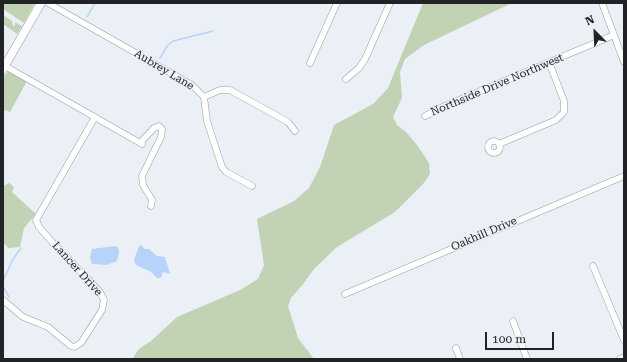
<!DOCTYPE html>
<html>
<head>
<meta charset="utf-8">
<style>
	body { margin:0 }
	#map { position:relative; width:627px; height:362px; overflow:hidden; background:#ebf0f7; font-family:"Roboto Serif",serif }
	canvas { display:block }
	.frame { position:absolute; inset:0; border:4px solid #222326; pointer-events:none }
	.north { position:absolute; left:575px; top:12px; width:40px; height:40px; -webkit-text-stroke:3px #ebf0f7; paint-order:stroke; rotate:336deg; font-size:11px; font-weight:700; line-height:16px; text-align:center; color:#222326 }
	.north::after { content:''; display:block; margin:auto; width:14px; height:18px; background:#222326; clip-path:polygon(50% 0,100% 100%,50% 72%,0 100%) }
	.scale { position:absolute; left:485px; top:332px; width:69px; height:18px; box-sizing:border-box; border:2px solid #222326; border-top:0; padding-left:5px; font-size:12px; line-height:14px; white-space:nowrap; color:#222326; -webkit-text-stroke:3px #ebf0f7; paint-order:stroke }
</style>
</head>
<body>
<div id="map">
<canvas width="627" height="362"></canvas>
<div class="frame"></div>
<div class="north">N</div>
<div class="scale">100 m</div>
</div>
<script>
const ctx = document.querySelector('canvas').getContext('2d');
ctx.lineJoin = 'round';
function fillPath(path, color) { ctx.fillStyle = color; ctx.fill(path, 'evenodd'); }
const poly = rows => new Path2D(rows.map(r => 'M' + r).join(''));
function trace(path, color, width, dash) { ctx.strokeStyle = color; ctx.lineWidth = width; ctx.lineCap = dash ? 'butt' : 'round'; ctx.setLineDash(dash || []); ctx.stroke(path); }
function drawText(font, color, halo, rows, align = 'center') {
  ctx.font = font + ' "Roboto Serif",serif'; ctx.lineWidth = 3; ctx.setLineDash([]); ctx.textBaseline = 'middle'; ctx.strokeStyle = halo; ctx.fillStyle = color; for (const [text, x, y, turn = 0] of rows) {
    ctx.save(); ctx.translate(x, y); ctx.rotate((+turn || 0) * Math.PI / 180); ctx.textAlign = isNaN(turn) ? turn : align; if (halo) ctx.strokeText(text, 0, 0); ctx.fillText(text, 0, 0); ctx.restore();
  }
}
fillPath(poly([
	[3,3,35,3,24,23,3,9],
	[423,3,512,3,424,45,405,59,400,72,402,98,393,117,397,125,406,132,417,145,429,163,430,174,423,184,395,212,337,247,314,269,304,283,291,298,288,306,298,338,314,359,132,359,139,349,151,341,177,317,240,290,258,279,264,265,257,219,294,201,309,188,320,167,334,125,373,104,388,88],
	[3,15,12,21,13,26,15,26,15,22,22,26,17,34,3,24],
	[9,71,27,81,10,112,5,110,3,114,3,76],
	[9,183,14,187,12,192,36,214,24,228,20,247,8,248,3,242,3,186]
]), '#c2d2b5');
fillPath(poly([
	[141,245,145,249,149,249,157,256,165,257,170,274,163,272,161,278,157,278,151,272,136,265,134,260,139,246],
	[115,246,118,247,119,253,117,261,107,265,92,264,90,257,92,249]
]), '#b7d3fb');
trace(poly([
	[87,17,95,3],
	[160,58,167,46,173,41,213,31],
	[3,281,13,259,21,248],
	[3,286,9,297]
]), '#b7d3fb', 1.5);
const minor = poly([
	[48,3,192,85,204,97,207,121,222,167,226,172,252,186],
	[602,3,624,62],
	[310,63,337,3],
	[5,66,142,144],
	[346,79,359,68,365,59,390,3],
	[204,97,220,90,230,90,288,122,295,131],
	[425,116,447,105,614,35],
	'488 147a6 6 0 1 1 12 0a6 6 0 1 1-12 0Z',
	[140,143,154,128,159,126,162,129,161,137,142,176,143,185,152,200,151,206],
	[499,144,556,120,564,112,564,101,549,62],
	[593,266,624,340],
	[345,294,624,176],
	[3,300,23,317,48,327,71,346,74,347,81,343,102,310,104,300,100,292,52,242,39,227,36,220,95,117],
	[513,321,527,359],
	[456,348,460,359],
	[620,359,624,357]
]);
const major = poly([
	[3,69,41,3]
]);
trace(minor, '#979ca2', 7);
trace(major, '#979ca2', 9);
trace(minor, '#fff', 6);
trace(major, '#fff', 8);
drawText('11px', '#222326', '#ebf0f7', [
	["Aubrey Lane",164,70,31],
	["Northside Drive Northwest",497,85,-23],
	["Oakhill Drive",484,234,-23],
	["Lancer Drive",77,269,48]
]);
</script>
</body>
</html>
